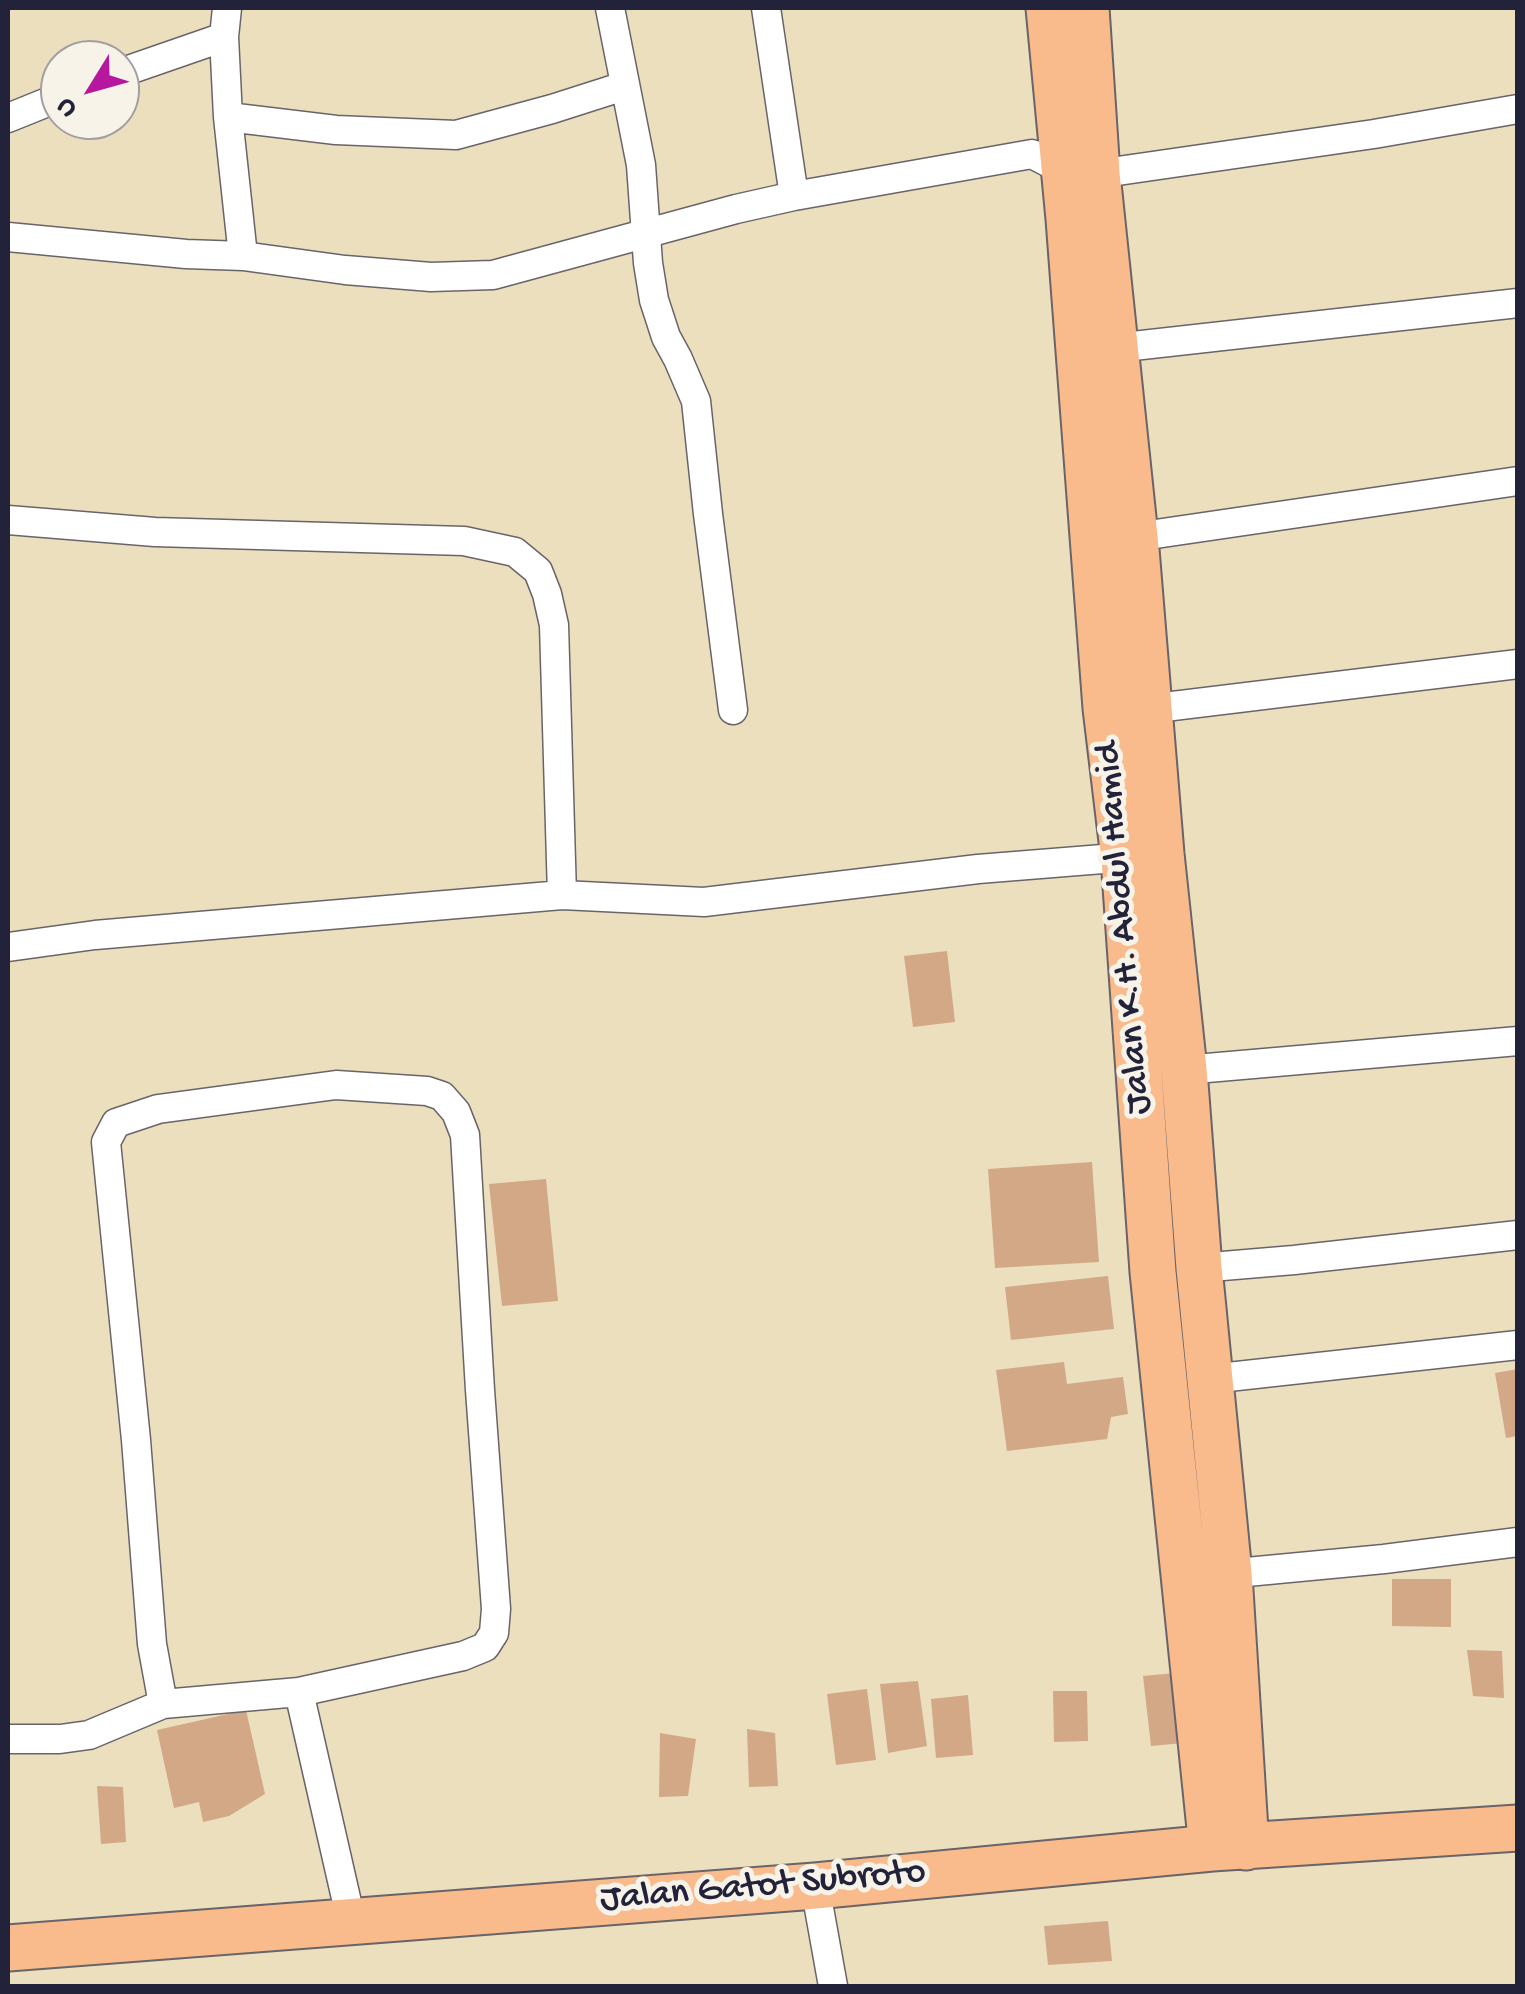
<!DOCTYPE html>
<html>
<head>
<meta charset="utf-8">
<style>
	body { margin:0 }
	#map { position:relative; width:1525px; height:1994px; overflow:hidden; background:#ecdfbe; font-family:"Gochi Hand",sans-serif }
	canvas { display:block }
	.frame { position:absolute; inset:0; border:10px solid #22223b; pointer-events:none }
	.north { position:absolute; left:40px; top:40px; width:100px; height:100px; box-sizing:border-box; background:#f7f3e8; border:2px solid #a29fa3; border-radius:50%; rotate:233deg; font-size:28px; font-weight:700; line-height:40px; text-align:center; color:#22223b }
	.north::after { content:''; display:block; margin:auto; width:35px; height:45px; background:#b5179e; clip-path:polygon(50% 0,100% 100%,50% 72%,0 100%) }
</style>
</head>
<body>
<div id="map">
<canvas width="1525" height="1994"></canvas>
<div class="frame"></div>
<div class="north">U</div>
</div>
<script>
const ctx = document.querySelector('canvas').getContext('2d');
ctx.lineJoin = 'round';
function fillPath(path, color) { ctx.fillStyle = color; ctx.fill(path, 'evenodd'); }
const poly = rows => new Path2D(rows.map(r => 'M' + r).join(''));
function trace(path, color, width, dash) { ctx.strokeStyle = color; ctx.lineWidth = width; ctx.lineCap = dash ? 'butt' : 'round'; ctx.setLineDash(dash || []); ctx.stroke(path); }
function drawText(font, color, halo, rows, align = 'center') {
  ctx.font = font + ' "Gochi Hand",sans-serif'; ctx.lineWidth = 10; ctx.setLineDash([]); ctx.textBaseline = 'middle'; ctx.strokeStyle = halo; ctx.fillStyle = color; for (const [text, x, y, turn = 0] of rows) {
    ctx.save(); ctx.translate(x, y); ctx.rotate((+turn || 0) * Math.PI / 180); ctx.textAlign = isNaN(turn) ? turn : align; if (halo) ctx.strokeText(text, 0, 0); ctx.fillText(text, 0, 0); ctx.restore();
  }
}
fillPath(poly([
	[947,951,955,1022,913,1027,904,956],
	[1092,1162,1099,1262,995,1268,988,1169],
	[546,1179,558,1301,502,1306,489,1184],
	[1108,1276,1114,1329,1011,1340,1005,1287],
	[1064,1362,1067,1384,1123,1377,1128,1414,1111,1417,1107,1439,1007,1451,996,1370],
	[1518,1369,1518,1436,1506,1438,1495,1373],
	[1392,1579,1451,1579,1451,1627,1392,1626],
	[1467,1650,1502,1651,1504,1698,1473,1696],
	[1175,1673,1183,1743,1151,1746,1143,1676],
	[918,1681,927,1746,888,1753,880,1684],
	[867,1689,876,1760,836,1765,827,1694],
	[1053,1691,1087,1691,1088,1741,1054,1742],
	[968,1695,973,1755,936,1758,931,1699],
	[246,1710,265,1794,229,1816,203,1822,199,1802,174,1808,157,1730],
	[747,1729,775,1733,778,1786,749,1787],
	[660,1733,696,1739,688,1796,659,1797],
	[97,1786,123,1787,126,1842,101,1844],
	[1108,1921,1112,1961,1048,1965,1044,1926]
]), '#d2a887');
const minor = poly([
	[227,8,224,37,228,117,243,256],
	[610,8,641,165,648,263,654,300,666,337,678,359,696,401,708,514,733,710],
	[766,8,794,196],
	[120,73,224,37],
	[228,117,336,130,456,135,552,109,624,86],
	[8,118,60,97],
	[8,237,186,254,243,256,345,270,431,277,493,275,736,209,794,196,1032,154,1063,170,1097,174,1374,134,1518,109],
	[1115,348,1518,303],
	[8,520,155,532,464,541,515,552,538,571,547,594,554,625,562,895],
	[1135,537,1518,481],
	[1148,709,1518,664],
	[8,947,95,935,562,895,704,902,978,869,1140,856],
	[1184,1070,1518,1041],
	[1199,1268,1294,1260,1518,1235],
	[1210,1379,1518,1345],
	[1215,1575,1384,1559,1518,1542],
	[299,1692,463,1656,485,1647,494,1633,496,1609,480,1390,465,1135,456,1112,442,1096,427,1091,336,1085,158,1109,116,1123,106,1142,136,1440,152,1644,163,1704,299,1692,351,1920],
	[8,1739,60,1739,89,1735,163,1704],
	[815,1886,833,1986]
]);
const trunk = poly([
	[1049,8,1069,219,1106,708,1124,858,1153,1272,1212,1848],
	[1086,8,1097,174,1135,537,1161,854,1184,1070,1199,1268,1229,1574,1246,1847],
	[8,1948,815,1886,1212,1848,1518,1828]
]);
trace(minor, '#696469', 31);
trace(trunk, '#696469', 49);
trace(minor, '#fff', 28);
trace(trunk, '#fabb8c', 45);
drawText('38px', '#22223b', '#f7f3e8', [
	["Jalan K.H. Abdul Hamid",1126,928,-95],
	["Jalan Gatot Subroto",763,1888,-5]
]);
</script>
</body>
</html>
